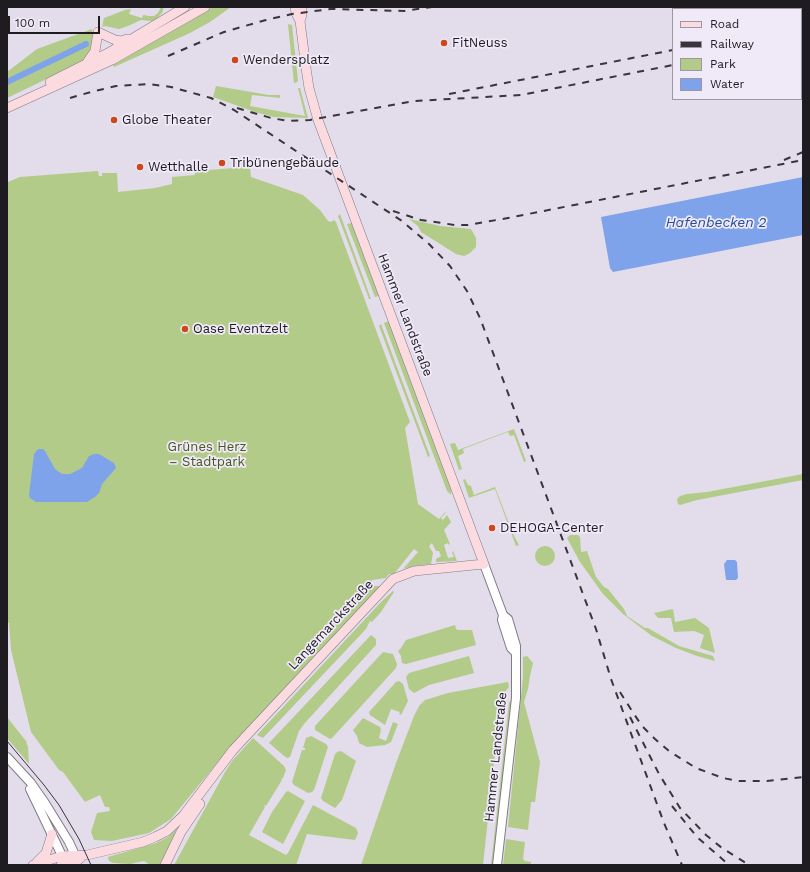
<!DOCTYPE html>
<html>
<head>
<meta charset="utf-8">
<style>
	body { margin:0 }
	#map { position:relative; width:810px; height:872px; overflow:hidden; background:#e3dcea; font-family:"Work Sans",sans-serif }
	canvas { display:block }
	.frame { position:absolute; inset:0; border:8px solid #1e1b21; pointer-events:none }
	.legend { position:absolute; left:672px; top:8px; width:130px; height:92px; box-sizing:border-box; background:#f0e9f8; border:1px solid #9c97a2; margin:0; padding:5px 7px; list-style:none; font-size:12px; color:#1e1b21 }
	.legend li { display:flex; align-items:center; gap:8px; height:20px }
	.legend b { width:20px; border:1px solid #9c97a2 }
	.scale { position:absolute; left:8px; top:16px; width:92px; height:18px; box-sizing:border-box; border:2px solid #1e1b21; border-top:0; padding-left:5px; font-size:12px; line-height:14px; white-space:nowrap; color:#1e1b21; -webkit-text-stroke:3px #f0e9f8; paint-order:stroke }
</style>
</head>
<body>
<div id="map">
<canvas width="810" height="872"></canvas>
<div class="frame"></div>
<ul class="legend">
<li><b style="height:5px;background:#fbdae0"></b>Road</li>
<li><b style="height:5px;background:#38353c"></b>Railway</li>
<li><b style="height:11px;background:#b2cb89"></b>Park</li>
<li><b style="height:11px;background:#7ea3eb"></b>Water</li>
</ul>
<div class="scale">100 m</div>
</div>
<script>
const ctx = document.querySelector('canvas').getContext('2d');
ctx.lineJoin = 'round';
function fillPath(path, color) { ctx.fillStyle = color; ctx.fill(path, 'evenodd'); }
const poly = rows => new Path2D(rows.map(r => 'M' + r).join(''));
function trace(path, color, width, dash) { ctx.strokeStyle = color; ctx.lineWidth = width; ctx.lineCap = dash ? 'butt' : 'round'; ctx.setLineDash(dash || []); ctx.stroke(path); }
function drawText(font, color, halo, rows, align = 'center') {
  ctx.font = font + ' "Work Sans",sans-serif'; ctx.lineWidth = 3.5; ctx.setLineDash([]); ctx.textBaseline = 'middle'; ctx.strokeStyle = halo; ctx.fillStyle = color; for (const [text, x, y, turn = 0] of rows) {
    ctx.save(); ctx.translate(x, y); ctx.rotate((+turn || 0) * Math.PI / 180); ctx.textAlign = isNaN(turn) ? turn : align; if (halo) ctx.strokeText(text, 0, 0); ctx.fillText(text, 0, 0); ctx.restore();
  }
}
fillPath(poly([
	[161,7,164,7,162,13,155,20,151,21,141,20,128,26,119,29,105,26,102,27,104,18,125,10,131,9,129,14,142,18,143,15,149,16,154,16,158,13],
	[213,7,231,7,210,22,190,33,114,67,113,65],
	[288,24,292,25,298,81,295,83,294,83],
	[92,29,94,39,88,57,82,62,7,98,7,84,86,46,85,43,7,79,7,72,37,49],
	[216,86,269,95,280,95,280,98,252,95,250,106,305,116,298,88,300,88,308,118,274,117,255,112,213,97],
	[248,167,250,168,251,177,303,195,320,210,328,221,331,222,334,220,336,222,410,422,405,428,418,504,439,519,446,511,446,512,441,518,443,520,447,515,451,522,444,530,450,544,449,545,448,543,444,545,448,558,454,557,452,552,453,551,457,561,436,562,436,559,441,556,439,551,436,551,432,543,429,546,433,553,431,564,414,566,403,569,418,552,414,549,394,574,389,574,386,578,372,580,371,586,380,586,231,746,171,819,149,833,112,841,94,840,91,832,97,813,110,811,109,807,105,807,100,795,85,802,63,772,59,770,31,732,11,650,9,623,7,622,7,190,8,182,20,177,98,171,99,176,102,176,102,173,117,173,118,192,155,188,172,184,172,177,195,175,195,171],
	[340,214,371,299,369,299,338,216],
	[409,219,440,226,471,229,476,238,476,247,470,253,464,256,456,254,421,232,418,226],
	[352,223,379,296,375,297,347,224],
	[389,321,451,489,451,495,447,491,384,323],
	[381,324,430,456,428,457,379,326],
	[514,429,526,461,524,462,514,435,510,436,508,432,463,449,464,453,458,456,462,469,459,470,450,444,455,443,458,450],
	[803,474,803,480,697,500,680,505,678,504,677,499,680,496,687,494,707,492],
	[465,479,468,485,471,486,474,495,495,487,513,534,519,545,516,546,495,489,469,498,463,480],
	[570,535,578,535,580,537,581,552,587,551,596,577,604,587,608,589,624,609,627,616,645,628,648,628,679,646,713,656,715,661,697,656,676,648,652,636,623,614,603,594,580,562,567,538],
	'535 556a10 10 0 1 1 20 0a10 10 0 1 1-20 0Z',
	[393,591,394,592,381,612,372,622,370,621,366,629,263,738,257,735,382,601],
	[673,609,675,622,695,618,709,628,715,653,700,648,704,635,694,631,674,632,671,618,658,618,654,613],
	[455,625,456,629,458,630,472,630,476,645,406,664,402,663,401,656,398,651,401,648,406,640],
	[371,635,376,639,376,645,304,724,299,731,290,757,287,758,283,755,269,743],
	[383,652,393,654,397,664,396,668,332,738,330,739,315,730,315,726],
	[469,656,474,673,429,685,414,693,409,689,406,677,409,673],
	[527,656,533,663,530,676,528,689,524,702,540,762,535,802,531,802,528,830,508,827,523,677,523,657],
	[399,681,403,684,408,701,401,715,399,714,400,712,391,709,385,725,370,715,369,712,396,682],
	[508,682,509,687,501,697,483,865,361,865,396,763,414,716,419,706,425,700,448,693],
	[512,698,494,865,491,865,509,703],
	[7,717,26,741,28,747,29,764,7,738],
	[363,718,380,727,381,730,379,738,386,741,393,722,398,724,391,742,385,745,367,747,359,743,357,736,353,730],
	[311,736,326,744,328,747,314,790,312,792,308,793,294,785,292,782,302,750,305,750,305,748,303,748,306,738],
	[253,738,284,766,286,770,283,778,281,779,282,780,266,806,264,805,264,806,265,807,249,835,286,855,288,853,313,805,356,828,358,833,355,840,307,834,296,865,174,865,225,772,232,761],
	[341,751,356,761,342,800,335,808,323,801,321,798,335,754,337,752],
	[288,791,305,801,283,844,262,832,272,812,286,792],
	[176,830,177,830,162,865,150,865,144,861,130,864,113,863,109,861,108,857,156,843,168,837],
	[506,839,525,842,523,859,525,861,531,862,531,865,503,865]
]), '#b2cb89');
fillPath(poly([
	[803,177,803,235,613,272,610,268,601,217],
	[38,449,43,449,45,451,55,469,62,474,70,474,82,468,89,456,94,454,99,454,114,463,116,468,102,484,99,493,95,497,87,502,36,502,30,498,29,495,34,454],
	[727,560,735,560,737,562,738,578,736,580,726,580,724,564]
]), '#7ea3eb');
trace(poly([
	[7,82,86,44]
]), '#7ea3eb', 6);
const tertiary = poly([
	[484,564,503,615,508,619,516,646,516,698,497,865],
	[503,615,502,620,511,648,515,652],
	[7,757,31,783,45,803,69,842,75,855],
	[30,789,65,862]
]);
const secondary = poly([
	[295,7,296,13,300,21],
	[88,61,95,51,98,32,115,40,122,41,127,39],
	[50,82,108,53,185,7],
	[7,108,112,60,205,7],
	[37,862,46,853,52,834],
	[33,865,62,856,87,855,143,842,155,837,167,831,183,816,233,750,393,579,414,571,484,564,318,120,309,88,306,68,300,21,302,15,302,7],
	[61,865,77,861,84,855],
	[165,865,181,832,200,804]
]);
trace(tertiary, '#817b88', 10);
trace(secondary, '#817b88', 10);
trace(tertiary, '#fff', 8);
trace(secondary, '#fbdae0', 9);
trace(poly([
	[7,741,44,785,59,805,79,839,91,865]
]), '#38353c', 1);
trace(poly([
	[168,56,224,32,266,20,292,14,331,9,404,11,432,7],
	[449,94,673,50],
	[70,98,91,92,116,86,149,84,171,87,211,98,234,110,402,221,429,244,450,266,467,291,480,318,596,629,611,679,664,823,682,865],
	[237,108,271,118,288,121,310,120,414,101,521,95,673,65],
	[784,160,803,152],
	[393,211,421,220,455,225,468,225,508,218,803,160],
	[620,692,632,711,642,726,655,739,669,751,696,768,723,778,739,781,767,781,803,777],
	[630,717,659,774,680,808,706,835,722,848,749,865],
	[672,806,697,837,729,865]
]), '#38353c', 2, [7, 7]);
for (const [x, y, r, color] of [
	[444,43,4,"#ce4719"],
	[235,60,4,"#ce4719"],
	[114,120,4,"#ce4719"],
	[222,163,4,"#ce4719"],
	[140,167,4,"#ce4719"],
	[185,329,4,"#ce4719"],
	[492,528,4,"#ce4719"]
]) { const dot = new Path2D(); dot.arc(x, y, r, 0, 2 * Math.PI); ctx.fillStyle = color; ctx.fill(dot); trace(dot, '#f0e9f8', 1.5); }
drawText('13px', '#1e1b21', '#f0e9f8', [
	["FitNeuss",452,43],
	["Wendersplatz",243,60],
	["Globe Theater",122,120],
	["Tribünengebäude",230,163],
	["Wetthalle",148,167],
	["Oase Eventzelt",193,329],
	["DEHOGA-Center",500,528]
], 'left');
drawText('13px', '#1e1b21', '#f0e9f8', [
	["Hammer Landstraße",405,315,69],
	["Langemarckstraße",331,625,-47],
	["Hammer Landstraße",496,757,-84]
]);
drawText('13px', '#45581e', '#f0e9f8', [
	["Grünes Herz",207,447],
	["– Stadtpark",207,462]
]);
drawText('italic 14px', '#244da0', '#f0e9f8', [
	["Hafenbecken 2",716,223]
]);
</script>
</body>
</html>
